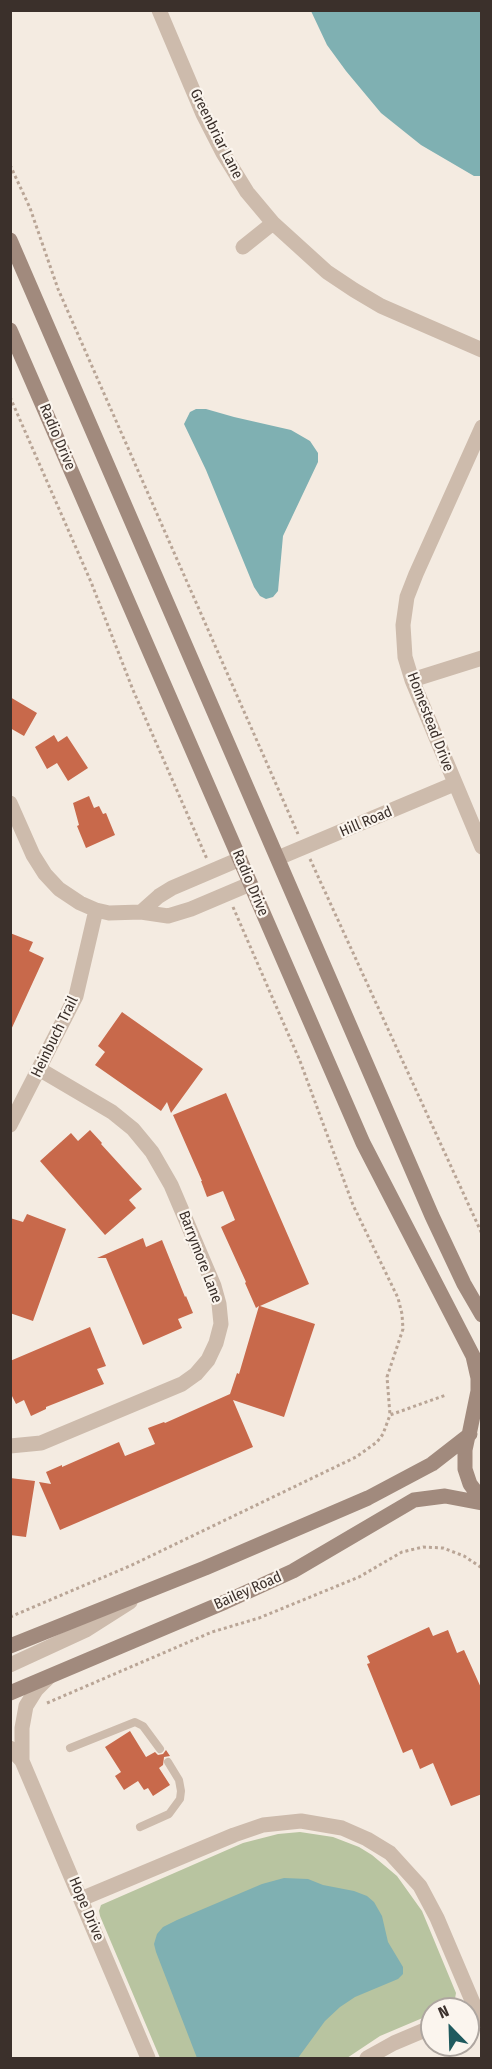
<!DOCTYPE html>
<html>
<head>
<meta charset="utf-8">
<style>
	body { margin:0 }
	#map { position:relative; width:492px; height:2069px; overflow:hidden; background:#f4ebe1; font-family:"Fira Sans Condensed",sans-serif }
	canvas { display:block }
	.frame { position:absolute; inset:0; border:12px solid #3b302b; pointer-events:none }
	.north { position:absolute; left:420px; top:1997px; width:60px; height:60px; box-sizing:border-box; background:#fbf5ee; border:2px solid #aea6a0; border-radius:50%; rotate:337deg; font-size:16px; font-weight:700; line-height:24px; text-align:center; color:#3b302b }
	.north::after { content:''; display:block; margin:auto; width:21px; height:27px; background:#1f5a5e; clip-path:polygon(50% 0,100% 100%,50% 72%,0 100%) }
</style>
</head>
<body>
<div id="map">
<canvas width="492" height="2069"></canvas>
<div class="frame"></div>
<div class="north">N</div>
</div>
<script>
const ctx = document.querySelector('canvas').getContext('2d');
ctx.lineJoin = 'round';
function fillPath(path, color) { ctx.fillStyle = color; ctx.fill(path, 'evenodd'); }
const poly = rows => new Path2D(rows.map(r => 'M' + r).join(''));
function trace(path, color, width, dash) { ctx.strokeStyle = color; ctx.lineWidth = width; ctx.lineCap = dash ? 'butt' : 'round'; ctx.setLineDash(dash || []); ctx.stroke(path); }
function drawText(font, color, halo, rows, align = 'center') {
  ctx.font = font + ' "Fira Sans Condensed",sans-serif'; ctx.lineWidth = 4.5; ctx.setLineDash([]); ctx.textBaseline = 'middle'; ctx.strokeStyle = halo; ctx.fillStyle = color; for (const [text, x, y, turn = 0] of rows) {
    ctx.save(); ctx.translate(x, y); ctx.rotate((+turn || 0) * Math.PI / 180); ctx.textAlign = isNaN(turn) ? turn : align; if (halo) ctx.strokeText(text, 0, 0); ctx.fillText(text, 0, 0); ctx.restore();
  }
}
fillPath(poly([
	[300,1832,333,1837,359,1847,372,1855,397,1876,422,1911,456,1993,454,2004,443,2009,432,2009,432,2014,380,2036,347,2058,160,2058,100,1916,99,1911,101,1905,243,1843,278,1834]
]), '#b8c4a0');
fillPath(poly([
	[311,11,481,11,481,176,474,176,421,145,381,113,346,71,327,45],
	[196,409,206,409,234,417,291,430,310,441,318,453,318,462,283,536,278,591,273,597,266,599,260,596,254,587,206,470,184,424,190,412],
	[284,1878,308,1879,323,1885,354,1891,367,1896,374,1902,382,1916,388,1942,403,1967,403,1974,398,1979,355,1997,340,2007,325,2021,298,2058,197,2058,156,1952,154,1944,157,1934,163,1927,177,1920,262,1884]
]), '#7fb0b2');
fillPath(poly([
	[10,697,37,713,24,736,10,728],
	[54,735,58,742,67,736,88,768,68,781,57,763,47,769,35,747],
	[89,796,94,808,99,806,103,814,106,813,115,835,86,848,77,826,79,825,73,803],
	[10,933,33,942,29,951,44,958,10,1032],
	[122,1012,203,1069,171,1113,167,1102,161,1111,95,1065,105,1052,98,1046],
	[226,1093,309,1284,260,1306,315,1324,284,1417,233,1400,253,1447,60,1530,39,1482,51,1484,46,1472,62,1465,62,1467,119,1442,125,1456,155,1444,148,1428,164,1422,165,1423,230,1394,237,1373,239,1374,259,1306,256,1308,245,1283,246,1282,221,1227,235,1220,223,1191,207,1197,201,1181,202,1181,173,1115],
	[90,1130,102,1143,101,1144,142,1189,129,1200,136,1208,105,1235,40,1161,71,1133,78,1141],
	[27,1214,66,1229,33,1321,10,1313,10,1218,23,1222],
	[143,1238,146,1247,162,1240,185,1297,186,1296,193,1313,178,1319,182,1328,143,1345,106,1258,97,1258],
	[90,1327,106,1366,97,1369,104,1384,46,1407,46,1409,31,1416,24,1400,16,1404,10,1392,10,1361],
	[10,1478,35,1481,26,1537,10,1535],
	[429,1627,433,1636,448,1630,457,1653,464,1650,482,1690,482,1794,451,1806,433,1763,420,1769,412,1749,403,1753,367,1664,370,1663,367,1656],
	[130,1731,146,1757,155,1752,158,1755,163,1754,166,1750,170,1756,164,1757,163,1765,159,1768,170,1785,153,1796,148,1788,144,1790,138,1781,124,1790,115,1776,121,1772,105,1747]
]), '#c8694b');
trace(poly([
	[10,165,30,208,58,289,298,834],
	[10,397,91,582,133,690,207,859],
	[310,859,482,1234],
	[233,907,300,1061,353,1205,398,1298,402,1314,403,1329,387,1377,390,1415],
	[10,1617,132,1565,356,1457,377,1442,383,1434,390,1415,446,1395],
	[47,1703,212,1632,259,1618,359,1577,402,1552,423,1547,443,1548,464,1556,482,1568]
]), '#b9a596', 3, [3, 3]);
trace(poly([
	[70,1748,135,1722,143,1726,160,1749],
	[140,1827,169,1814,180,1799,181,1791,179,1780,168,1762]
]), '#cdbbac', 8);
trace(poly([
	[159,10,203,114,223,153,247,192,273,223,327,272,354,290,381,306,482,350],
	[243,247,273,223],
	[482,427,416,574,407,597,403,625,405,657,412,680,482,847],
	[412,680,482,658],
	[10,803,33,855,45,874,59,889,80,903,96,910,109,913,141,912,168,916,191,909,250,884],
	[278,858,454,784],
	[141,912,159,896,172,888,240,859],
	[10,1125,76,996,96,910],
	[10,1446,41,1443,182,1384,196,1374,208,1360,216,1343,221,1324,219,1304,214,1286,171,1185,152,1152,133,1129,112,1112,39,1069],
	[10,1665,86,1630,130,1602],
	[10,1748,22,1761,148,2058],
	[22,1761,22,1728,26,1706,36,1690,49,1677],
	[81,1899,234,1835,263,1825,301,1821,342,1828,367,1839,390,1853,420,1886,437,1918,482,2024],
	[367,2058,394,2043,432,2027]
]), '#cdbbac', 15);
trace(poly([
	[10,240,432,1216,464,1284,482,1315],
	[10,330,363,1143,473,1356,478,1378,478,1391,469,1435],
	[470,1434,468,1436,465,1450,465,1469,470,1484,482,1500],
	[10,1646,205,1568,368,1498,432,1464,468,1436],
	[10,1693,225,1602,293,1571,414,1500,445,1496,482,1503]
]), '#a18a7d', 15);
drawText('15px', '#3b302b', '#fbf5ee', [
	["Greenbriar Lane",216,134,63],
	["Radio Drive",57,437,67],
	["Homestead Drive",430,722,69],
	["Hill Road",366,822,-23],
	["Radio Drive",250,883,67],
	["Heinbuch Trail",55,1037,-64],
	["Barrymore Lane",200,1257,69],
	["Bailey Road",248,1591,-24],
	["Hope Drive",86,1909,67]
]);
</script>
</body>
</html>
